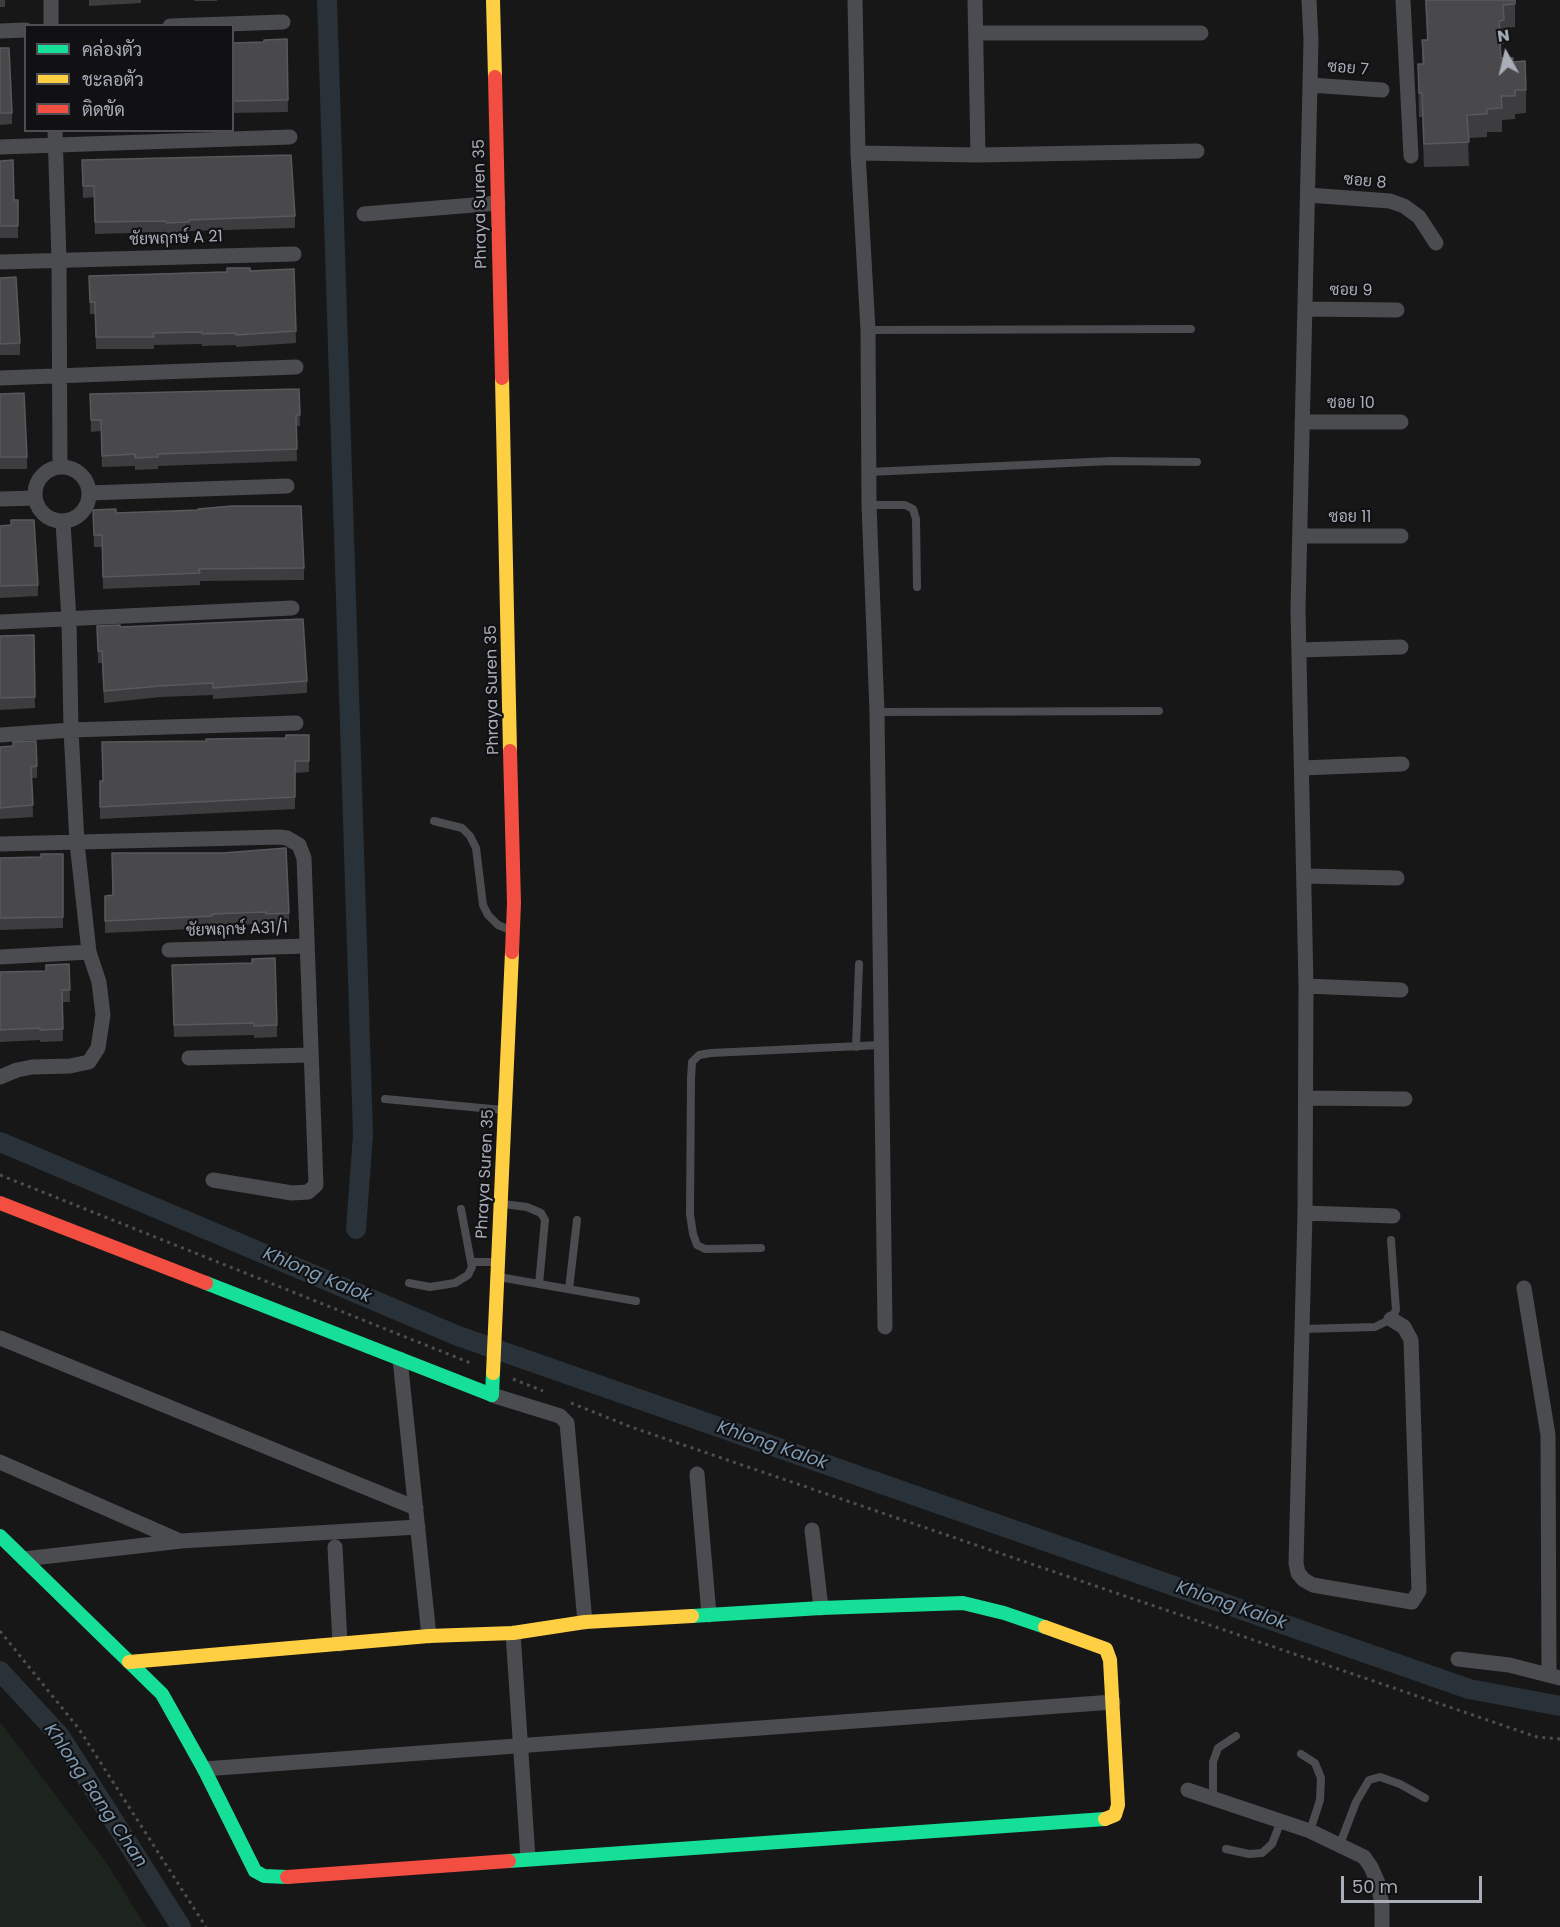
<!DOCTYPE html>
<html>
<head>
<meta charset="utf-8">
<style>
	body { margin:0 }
	#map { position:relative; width:1560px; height:1927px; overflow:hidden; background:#171717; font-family:Poppins,Sarabun,sans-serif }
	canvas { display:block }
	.legend { position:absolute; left:24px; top:24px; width:210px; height:108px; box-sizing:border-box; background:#111113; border:2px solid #4d4f55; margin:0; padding:8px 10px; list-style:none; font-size:18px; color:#a8adb8 }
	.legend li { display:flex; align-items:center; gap:12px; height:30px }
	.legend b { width:30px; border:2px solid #4d4f55 }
	.north { position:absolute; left:1476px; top:24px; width:60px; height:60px; -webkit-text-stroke:4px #111113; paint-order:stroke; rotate:352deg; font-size:16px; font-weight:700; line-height:24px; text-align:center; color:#a8adb8 }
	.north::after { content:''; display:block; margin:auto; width:21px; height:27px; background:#a8adb8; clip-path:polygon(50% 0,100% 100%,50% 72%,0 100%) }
	.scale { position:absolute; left:1341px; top:1876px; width:141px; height:27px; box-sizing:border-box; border:3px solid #a8adb8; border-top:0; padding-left:8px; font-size:18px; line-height:21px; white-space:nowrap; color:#a8adb8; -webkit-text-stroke:4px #111113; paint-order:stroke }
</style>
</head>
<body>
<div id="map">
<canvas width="1560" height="1927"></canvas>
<ul class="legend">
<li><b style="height:8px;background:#16e098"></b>คล่องตัว</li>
<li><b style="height:8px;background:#ffcf43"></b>ชะลอตัว</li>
<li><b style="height:8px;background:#f24e42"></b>ติดขัด</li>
</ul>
<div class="north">N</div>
<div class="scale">50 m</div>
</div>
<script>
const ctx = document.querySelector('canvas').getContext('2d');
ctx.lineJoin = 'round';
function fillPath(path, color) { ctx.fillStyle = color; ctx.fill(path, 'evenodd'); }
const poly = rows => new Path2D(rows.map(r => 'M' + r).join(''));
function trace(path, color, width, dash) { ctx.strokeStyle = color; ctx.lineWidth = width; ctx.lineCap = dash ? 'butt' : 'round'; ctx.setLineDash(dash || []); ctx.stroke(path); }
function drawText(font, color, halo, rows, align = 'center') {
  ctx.font = font + ' Poppins,Sarabun,sans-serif'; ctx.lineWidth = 4.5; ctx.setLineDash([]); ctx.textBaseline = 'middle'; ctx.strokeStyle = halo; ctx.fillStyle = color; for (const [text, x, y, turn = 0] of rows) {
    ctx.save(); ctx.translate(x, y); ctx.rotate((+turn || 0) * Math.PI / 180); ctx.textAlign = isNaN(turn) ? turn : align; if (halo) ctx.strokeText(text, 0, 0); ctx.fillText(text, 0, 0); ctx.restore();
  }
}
fillPath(poly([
	[0,1722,106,1862,146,1927,0,1927]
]), '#1d241e');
trace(poly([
	[327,0,363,1135,356,1229],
	[0,1142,458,1336,1469,1689,1560,1706],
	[0,1671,60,1736,181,1927]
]), '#2a3239', 20);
trace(poly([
	[0,1175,473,1364],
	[513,1379,543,1391],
	[571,1403,631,1427,1537,1737,1560,1739],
	[0,1631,79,1729,206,1927]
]), '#4d4e52', 3, [3, 4.5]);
trace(poly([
	[868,330,1191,329],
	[869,472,1112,461,1197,462],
	[869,505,905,505,913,509,916,519,917,587],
	[877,712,1159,711],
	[434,821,462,828,470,836,476,848,483,905,488,915,498,925,510,930],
	[856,1047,859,964],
	[385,1099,503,1110],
	[503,1204,527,1207,541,1213,545,1220,539,1284],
	[761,1248,705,1249,697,1245,693,1234,690,1214,691,1079,692,1062,699,1055,711,1053,881,1045],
	[471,1262,497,1262],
	[499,1277,636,1301],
	[409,1283,430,1287,455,1283,468,1275,472,1267,471,1262,461,1209],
	[569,1289,577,1220],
	[1302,1329,1375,1327,1391,1319,1396,1310,1391,1240],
	[1301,1754,1315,1763,1321,1778,1320,1800,1310,1831],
	[1213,1798,1213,1762,1218,1748,1236,1736],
	[1340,1844,1356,1802,1369,1780,1380,1777,1400,1784,1425,1798],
	[1226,1849,1249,1854,1262,1853,1272,1844,1281,1821]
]), '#4b4c50', 8);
trace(poly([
	[51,0,51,26],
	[855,0,858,153,868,330,869,505,877,712,885,1327],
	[975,0,978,155],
	[1309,0,1311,40,1298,610,1306,986,1305,1213,1393,1216],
	[1403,0,1411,156],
	[170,26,283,22],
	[0,31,26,30],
	[976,33,1201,33],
	[1310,85,1382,90],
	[55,130,59,260,60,467],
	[0,147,290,137],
	[858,153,978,155,1197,151],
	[1308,195,1390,201,1404,206,1419,217,1436,243],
	[364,214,498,203],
	[0,262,294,254],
	[1305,309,1397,310],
	[0,378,296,367],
	[1302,422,1401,422],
	'35 494a27 27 0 1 1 54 0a27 27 0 1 1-54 0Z',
	[89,493,287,486],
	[0,499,35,498],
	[1300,536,1401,536],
	[0,622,292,608],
	[1299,650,1401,647],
	[0,735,71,730,296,723],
	[1302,768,1402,764],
	[0,844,280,837,287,838,299,845,304,858,316,1185,308,1192,292,1193,213,1180],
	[1304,876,1397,878],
	[169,950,307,946],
	[0,957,89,952],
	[1306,986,1401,990],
	[189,1058,311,1055],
	[0,1077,17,1070,32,1067,70,1066,89,1062,98,1048,103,1015,99,982,89,952,77,843,71,730,69,620,63,522],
	[1306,1098,1405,1099],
	[1305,1213,1296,1563,1298,1573,1304,1580,1313,1585,1412,1602,1419,1591,1411,1340,1404,1327,1391,1319],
	[1524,1288,1548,1435,1549,1675],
	[0,1338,416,1508],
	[400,1359,429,1636],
	[492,1395,560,1416,567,1423,585,1622],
	[0,1462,178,1540],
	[697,1474,709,1615],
	[812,1530,821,1608],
	[335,1547,340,1644],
	[24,1559,181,1541,418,1527],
	[513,1633,528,1858],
	[1458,1659,1509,1665,1560,1678],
	[204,1769,1113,1702],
	[1188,1790,1310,1831,1364,1857,1371,1867,1378,1883,1382,1906,1382,1927]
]), '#4b4c50', 15);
trace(poly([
	[206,1283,492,1395,493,1373],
	[0,1536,162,1694,204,1769,255,1871,264,1876,287,1877],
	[692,1616,821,1608,963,1603,1004,1613,1045,1627],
	[509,1861,1105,1819]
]), '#16e098', 14);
trace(poly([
	[493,0,495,77],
	[502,378,510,751],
	[493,1373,512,952],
	[1045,1627,1106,1649,1110,1660,1118,1805,1115,1815,1105,1819],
	[129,1662,429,1636,513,1633,585,1622,692,1616]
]), '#ffcf43', 14);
trace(poly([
	[495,77,502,378],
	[510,751,514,903,512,952],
	[0,1203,206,1283],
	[287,1877,509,1861]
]), '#f24e42', 14);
fillPath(poly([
	[0,0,5,0,5,7,0,7],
	[89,0,143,0,141,0,141,3,89,6],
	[194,0,217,0,217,1,194,1],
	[1425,0,1515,0,1515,27,1504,28,1504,44,1500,44,1501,58,1513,62,1526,90,1526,113,1515,114,1515,119,1502,120,1502,132,1487,132,1487,137,1468,138,1469,166,1424,167,1422,117,1419,117,1418,64,1422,64,1422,40,1427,40],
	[287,39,288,112,232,113,232,43,264,42],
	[0,48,12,113,12,124,0,125],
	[82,160,295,216,295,228,189,231,189,234,166,235,166,232,95,234,94,197,83,198],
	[0,161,14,200,18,200,18,238,0,238],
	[294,269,296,343,236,347,236,345,202,346,202,344,154,345,154,349,96,349,95,314,90,314,89,276],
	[0,278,20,343,20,355,0,355],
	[299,389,300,426,296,426,297,461,158,466,158,469,135,470,135,466,102,467,101,431,91,432,90,394],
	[0,394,27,457,27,469,0,469],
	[93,510,116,513,304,568,304,580,200,581,200,585,103,589,102,547,94,547],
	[0,526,38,585,38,596,0,598],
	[97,626,307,681,307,693,213,699,213,695,160,697,104,703,102,663,98,663],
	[34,635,35,708,0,710,0,636],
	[309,735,309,772,295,773,295,809,100,819,100,781,103,781,206,741,286,738],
	[0,747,37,766,37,778,32,778,33,817,0,819],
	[63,854,63,928,0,930,0,858,41,857],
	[105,896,289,913,289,925,266,926,266,924,212,925,212,928,105,933],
	[69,964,70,1002,62,1002,63,1041,40,1042,40,1040,0,1042,0,972,46,971],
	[172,965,277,1025,277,1037,254,1038,254,1035,174,1037]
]), '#3d3d3f');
const building = poly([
	[1426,0,1515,0,1515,4,1503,5,1504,20,1499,21,1501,58,1513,58,1513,62,1525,61,1526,90,1515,90,1515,96,1501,96,1502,108,1487,109,1487,114,1467,115,1469,142,1424,144,1422,93,1419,93,1418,64,1424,64,1422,40,1428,40,1426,0],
	[287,39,288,100,232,101,232,43,264,42,264,40,287,39],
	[0,48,9,48,12,113,0,113,0,48],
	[291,155,295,216,189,220,189,222,166,223,166,221,95,222,94,186,83,186,82,160,291,155],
	[13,160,14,200,18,200,18,226,0,226,0,161,13,160],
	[227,268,250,268,250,271,294,269,296,331,236,335,236,333,202,334,202,332,153,333,154,337,96,337,95,302,90,302,89,276,227,272,227,268],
	[16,277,20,343,0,344,0,278,16,277],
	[299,389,300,415,296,415,297,449,158,454,158,457,135,458,135,454,102,456,101,420,91,420,90,394,299,389],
	[24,393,27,457,0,457,0,394,24,393],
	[232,506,301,506,304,568,199,569,200,573,103,577,102,535,94,535,93,510,116,509,116,513,198,510,198,509,232,506],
	[11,520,34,520,38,585,0,586,0,526,11,525,11,520],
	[303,619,307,681,213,688,213,683,160,686,104,691,102,651,98,651,97,626,120,625,120,627,303,619],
	[34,635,35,697,0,698,0,636,34,635],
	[286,735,309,735,309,761,295,761,295,797,100,807,100,781,103,781,102,742,206,741,206,739,286,738,286,735],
	[36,741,37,766,31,767,33,805,0,808,0,747,13,746,13,742,36,741],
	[286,848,289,913,266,914,266,912,212,914,212,916,105,921,105,896,113,895,112,853,223,853,286,848],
	[41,854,63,854,63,917,0,918,0,858,41,857,41,854],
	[275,958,277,1025,254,1026,254,1023,174,1025,172,965,252,963,252,959,275,958],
	[69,964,70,990,62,990,63,1029,40,1030,40,1028,0,1030,0,972,46,971,46,965,69,964]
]);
fillPath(building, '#49494c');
trace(building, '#58595d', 1.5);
drawText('16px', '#a8adb8', '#111113', [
	["ซอย 7",1348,69,5],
	["ซอย 8",1365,182,5],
	["Phraya Suren 35",481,204,-91],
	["ชัยพฤกษ์ A 21",176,239,-2],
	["ซอย 9",1351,291,1],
	["ซอย 10",1351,404],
	["ซอย 11",1350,518],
	["Phraya Suren 35",493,690,-91],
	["ชัยพฤกษ์ A31/1",237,930,-2],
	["Phraya Suren 35",486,1174,-87]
]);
drawText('italic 18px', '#7f9bb3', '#111113', [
	["Khlong Kalok",317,1276,23],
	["Khlong Kalok",772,1446,19],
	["Khlong Kalok",1231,1606,19],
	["Khlong Bang Chan",95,1796,56]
]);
</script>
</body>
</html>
